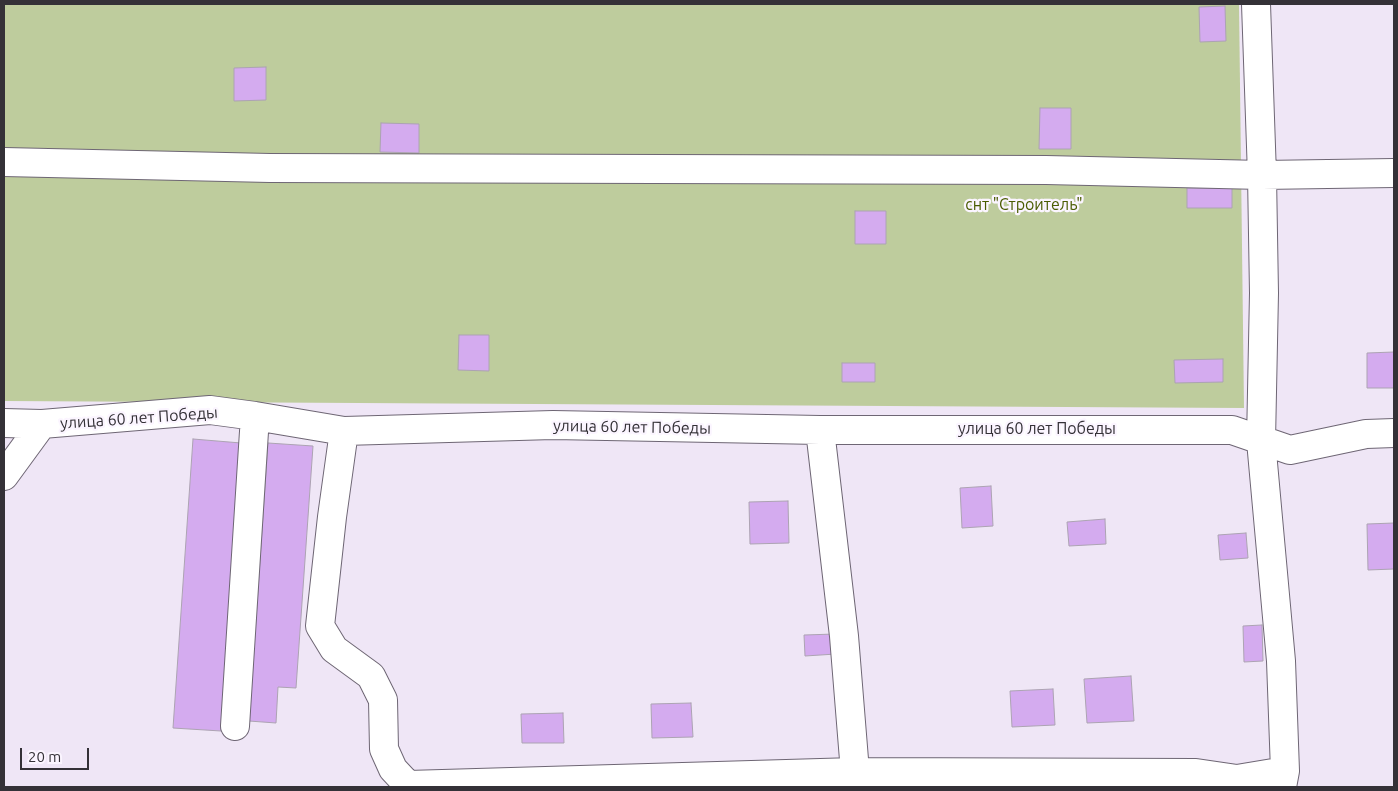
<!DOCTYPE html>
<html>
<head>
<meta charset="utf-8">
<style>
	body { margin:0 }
	#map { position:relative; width:1398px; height:791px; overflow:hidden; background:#efe6f6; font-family:Ubuntu,sans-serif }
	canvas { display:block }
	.frame { position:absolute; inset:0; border:5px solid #343137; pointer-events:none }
	.scale { position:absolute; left:20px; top:748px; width:69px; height:22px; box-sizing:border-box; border:2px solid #343137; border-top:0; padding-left:6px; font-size:15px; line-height:18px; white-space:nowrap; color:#343137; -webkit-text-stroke:4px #fbf5ff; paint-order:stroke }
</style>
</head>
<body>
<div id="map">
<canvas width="1398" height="791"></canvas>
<div class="frame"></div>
<div class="scale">20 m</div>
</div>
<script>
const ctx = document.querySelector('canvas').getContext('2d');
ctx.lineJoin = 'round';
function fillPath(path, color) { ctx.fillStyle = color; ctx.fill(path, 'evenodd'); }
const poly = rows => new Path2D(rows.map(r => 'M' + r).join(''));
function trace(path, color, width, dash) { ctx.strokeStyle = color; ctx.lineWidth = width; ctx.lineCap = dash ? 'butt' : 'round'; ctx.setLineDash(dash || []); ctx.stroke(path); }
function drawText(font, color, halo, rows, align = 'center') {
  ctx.font = font + ' Ubuntu,sans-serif'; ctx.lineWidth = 4.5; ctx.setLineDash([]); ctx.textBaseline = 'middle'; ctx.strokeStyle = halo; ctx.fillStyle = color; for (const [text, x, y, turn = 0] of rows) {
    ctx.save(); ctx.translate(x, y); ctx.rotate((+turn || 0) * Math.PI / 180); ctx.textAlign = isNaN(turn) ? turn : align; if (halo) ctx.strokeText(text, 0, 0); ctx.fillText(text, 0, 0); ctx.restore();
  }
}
fillPath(poly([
	[4,4,1239,4,1244,408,4,401]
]), '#becc9d');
const building = poly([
	[1225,6,1226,41,1200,42,1199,7,1225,6],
	[266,67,266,100,234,101,234,68,266,67],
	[1040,108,1071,108,1071,149,1039,149,1040,108],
	[381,123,419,124,419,153,380,152,381,123],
	[1187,188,1232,188,1232,208,1187,208,1187,188],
	[855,211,886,211,886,244,855,244,855,211],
	[459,335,489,335,489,371,458,370,459,335],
	[1394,352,1394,388,1367,388,1367,353,1394,352],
	[1223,359,1223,382,1175,383,1174,360,1223,359],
	[842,363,875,363,875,382,842,382,842,363],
	[193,439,241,443,221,731,173,728,193,439],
	[268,443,313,446,296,688,278,687,276,723,249,721,268,443],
	[991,486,993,526,962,528,960,488,991,486],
	[788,501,789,543,750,544,749,502,788,501],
	[1105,519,1106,544,1069,546,1067,522,1105,519],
	[1394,523,1394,569,1368,570,1367,524,1394,523],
	[1246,533,1248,558,1220,560,1218,535,1246,533],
	[1262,625,1263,661,1244,662,1243,626,1262,625],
	[835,634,836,654,805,656,804,635,835,634],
	[1131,676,1134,721,1087,723,1084,679,1131,676],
	[1053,689,1055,725,1012,727,1010,691,1053,689],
	[691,703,693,737,652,738,651,704,691,703],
	[563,713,564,743,522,743,521,714,563,713]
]);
fillPath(building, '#d4abef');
trace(building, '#aca3b2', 1);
const minor = poly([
	[1256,4,1262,175,1264,293,1261,441,1281,661,1285,771,1282,787],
	[4,162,270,168,1046,170,1262,175,1394,173],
	[4,423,42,424,210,410,255,416,344,431,553,425,820,430,1232,430,1290,450,1366,434,1394,433],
	[820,430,844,636,855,772],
	[344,431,332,517,320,626,334,649,371,676,383,700,384,749,393,769,408,785,855,772,1196,773,1237,779,1285,771],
	[4,476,42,424],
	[235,726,255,416]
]);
trace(minor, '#6e6674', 30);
trace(minor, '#fff', 28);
drawText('16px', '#4a5c02', '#fbf5ff', [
	["снт \"Строитель\"",1024,205]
]);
drawText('16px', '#343137', '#fbf5ff', [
	["улица 60 лет Победы",139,418,-4],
	["улица 60 лет Победы",632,427,1],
	["улица 60 лет Победы",1037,429]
]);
</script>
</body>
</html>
